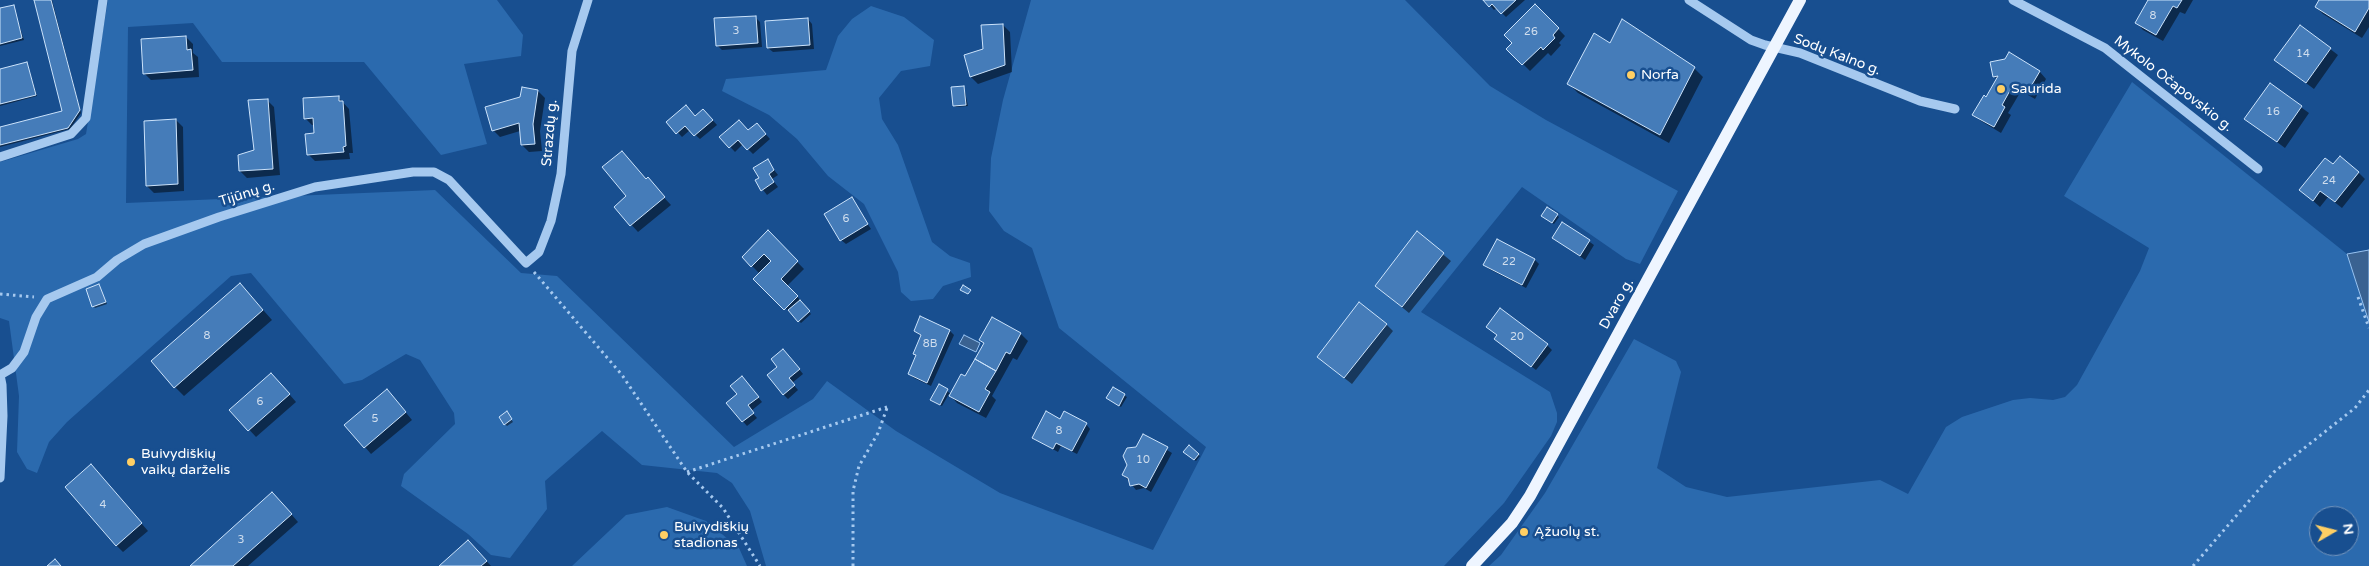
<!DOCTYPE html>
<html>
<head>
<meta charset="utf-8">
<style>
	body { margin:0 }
	#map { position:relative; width:2369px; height:566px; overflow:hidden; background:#184f90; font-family:"Varela Round",sans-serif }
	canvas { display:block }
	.north { position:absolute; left:2309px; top:506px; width:50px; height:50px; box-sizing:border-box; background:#184f90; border:1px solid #7495bc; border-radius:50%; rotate:82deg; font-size:14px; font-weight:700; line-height:20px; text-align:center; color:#fff }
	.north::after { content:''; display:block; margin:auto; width:18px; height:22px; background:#ffcf64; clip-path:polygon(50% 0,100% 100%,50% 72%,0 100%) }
</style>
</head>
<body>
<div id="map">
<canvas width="2369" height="566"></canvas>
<div class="north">N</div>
</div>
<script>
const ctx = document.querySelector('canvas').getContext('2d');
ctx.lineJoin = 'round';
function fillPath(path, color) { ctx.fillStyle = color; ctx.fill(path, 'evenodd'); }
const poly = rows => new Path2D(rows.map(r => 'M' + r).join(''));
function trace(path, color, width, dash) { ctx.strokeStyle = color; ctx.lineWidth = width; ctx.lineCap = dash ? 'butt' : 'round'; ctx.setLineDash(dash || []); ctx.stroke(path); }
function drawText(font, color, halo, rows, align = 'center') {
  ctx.font = font + ' "Varela Round",sans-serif'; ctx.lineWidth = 5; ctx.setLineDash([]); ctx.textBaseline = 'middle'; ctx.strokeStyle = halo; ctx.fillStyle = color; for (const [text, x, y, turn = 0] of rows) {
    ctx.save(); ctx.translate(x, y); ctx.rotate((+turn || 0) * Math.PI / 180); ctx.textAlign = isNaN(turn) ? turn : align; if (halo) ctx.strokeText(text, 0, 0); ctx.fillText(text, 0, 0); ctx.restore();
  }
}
fillPath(poly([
	[108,0,497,0,523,35,521,56,464,64,487,144,441,155,364,62,222,62,193,23,128,27,126,203,435,190,521,273,557,276,734,447,813,399,827,381,896,431,1000,493,1153,550,1206,447,1059,328,1032,248,1004,231,989,211,991,158,1003,100,1031,0,1405,0,1490,86,1546,120,1678,191,1640,264,1626,259,1522,187,1421,312,1550,392,1557,413,1557,422,1551,436,1504,503,1444,566,766,566,750,511,732,483,717,473,642,465,602,431,545,481,547,509,510,558,491,555,468,534,401,486,404,474,455,424,454,413,420,360,406,354,362,380,344,384,251,273,231,276,67,422,49,442,37,473,27,469,17,452,19,396,9,321,0,318,0,162,78,139,86,134],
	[871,6,904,17,934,40,930,66,901,71,879,98,882,119,898,145,932,242,950,256,970,263,971,277,943,286,933,299,911,301,901,292,898,272,864,204,828,176,797,139,769,115,722,91,726,79,826,70,838,36,852,19],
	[2132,82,2347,254,2369,322,2369,566,1489,566,1501,555,1545,493,1634,339,1676,361,1681,372,1657,468,1686,487,1727,497,1880,480,1908,494,1946,427,1962,417,2013,400,2030,398,2053,400,2065,397,2077,385,2140,271,2149,248,2064,196],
	[2319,516,2349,516,2349,546,2319,546],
	[667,507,706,521,739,548,747,566,572,566,626,515]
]), '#2b6aae');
const water = poly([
	[2369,250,2369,322,2347,254,2369,250],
	[964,335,980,343,976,352,959,344,964,335]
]);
fillPath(water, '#3a6291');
trace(water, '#99c4f2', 1);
fillPath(poly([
	[35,0,52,0,81,113,70,129,0,147,0,128,64,112],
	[1485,0,1525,0,1506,17,1497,8,1494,10],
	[2150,0,2193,0,2185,14,2180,12,2163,41,2143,30,2137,23],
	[2321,0,2369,0,2369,27,2362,38,2323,14,2316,7],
	[1535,5,1565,36,1559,43,1561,45,1551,56,1548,53,1530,71,1508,49,1514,43],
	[13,6,24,40,0,46,0,9],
	[755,17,760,22,762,47,722,50,717,45],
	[808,19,812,24,814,49,773,52,768,48],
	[1003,25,1010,32,1012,72,978,84,971,77,965,56,984,49],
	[2300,26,2338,55,2314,89,2283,66],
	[186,37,193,44,193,53,198,57,199,77,151,80,144,73],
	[27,63,37,96,0,106,0,70],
	[1694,68,1703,77,1669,143,1578,93,1569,84],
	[2040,72,2046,79,2035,99,2021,91,2008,113,2011,115,2001,133,1981,121,1974,115,1987,99,1998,80,1994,76],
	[2270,85,2309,113,2285,148,2246,119],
	[964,87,968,106,956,107,954,105],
	[538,91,545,98,540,131,542,151,529,152,522,145,520,131,500,137,493,130,521,98],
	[338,97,349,109,353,153,349,153,350,159,315,161,308,154,316,134,315,125,312,125,305,118],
	[267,100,274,107,280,175,247,178,240,171,255,151],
	[708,115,717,125,700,139,690,130,682,137,668,122],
	[176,120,183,127,184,191,154,193,147,186],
	[761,129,770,139,753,154,743,144,735,152,721,137],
	[622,153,671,205,638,232,615,207,628,196],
	[767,161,778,175,772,179,778,187,767,195,756,181,761,178],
	[2334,166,2358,172,2365,179,2342,208,2328,197,2320,207,2301,190],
	[851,199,871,229,846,244,841,240],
	[1548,209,1559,217,1554,224,1545,218],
	[1563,223,1594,245,1585,260,1554,238],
	[768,232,804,269,787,286,804,304,803,305,811,314,801,323,755,279,760,274,743,257],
	[1417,233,1451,261,1409,313,1376,286],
	[1535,260,1539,264,1526,288,1489,269,1485,264],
	[99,286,107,304,95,308,93,306],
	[249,294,272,320,184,396,175,387],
	[992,319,1021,334,1028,341,1017,360,1013,358,992,396,996,400,986,418,957,403,949,394,942,406,934,402,932,400,940,386,951,394,966,378,985,344,981,340],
	[1386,324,1393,331,1352,384,1325,363],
	[915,331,950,331,954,335,931,386,914,378,909,374,917,356,922,337],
	[1498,336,1547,345,1552,350,1536,370,1500,343],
	[788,355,803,374,792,383,798,390,788,399,783,394,779,367],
	[278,381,296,402,256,437,231,410],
	[747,383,762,402,751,411,757,418,747,426,727,403,738,394],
	[1113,389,1127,397,1121,407,1110,400],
	[394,398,412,420,371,454,346,425],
	[508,415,513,422,507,426,505,424],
	[1060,420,1086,424,1090,429,1077,454,1061,446,1058,452,1033,438],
	[1144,436,1172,453,1151,492,1144,488,1136,490,1123,474],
	[1189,447,1200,456,1196,461,1187,454],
	[98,473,148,531,123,552,116,545],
	[279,500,298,522,248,566,192,566],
	[477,551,491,566,441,566]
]), '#0007');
const building = poly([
	[34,0,51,0,80,110,68,128,0,145,0,127,62,111,34,0],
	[1483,0,1516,0,1501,14,1492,4,1489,7,1483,0],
	[2148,0,2182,0,2177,8,2173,6,2156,35,2135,23,2148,0],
	[2319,0,2369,0,2369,8,2355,32,2315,7,2319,0],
	[1535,4,1559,28,1553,35,1555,38,1543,50,1541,47,1522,65,1506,49,1512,43,1504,35,1535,4],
	[14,5,22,38,0,44,0,8,14,5],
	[756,16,758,43,716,46,714,18,756,16],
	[808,18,810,45,767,48,765,21,808,18],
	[1622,19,1695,67,1660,135,1567,84,1594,33,1610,43,1622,19],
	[1003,24,1005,65,970,77,964,55,983,49,981,25,1003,24],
	[2300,25,2331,48,2306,83,2274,60,2300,25],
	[186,36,187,50,191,49,193,70,143,74,141,39,186,36],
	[2009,52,2040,71,2027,93,2013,85,2002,105,2005,107,1994,127,1972,115,1984,95,1986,97,1998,76,1993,77,1990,62,2005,59,2009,52],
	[27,62,36,95,0,104,0,69,27,62],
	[2270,83,2302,106,2277,142,2244,119,2270,83],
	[964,86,966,105,953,106,951,87,964,86],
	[522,87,538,90,533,124,535,144,521,145,519,123,492,131,485,107,520,97,522,87],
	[339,96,339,101,343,101,346,146,343,147,344,152,307,155,305,134,314,133,313,118,304,119,303,98,339,96],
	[268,99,273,169,239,171,238,155,254,150,248,100,268,99],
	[686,105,695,116,703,109,713,120,694,136,685,126,676,134,666,122,686,105],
	[176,119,178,184,146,186,144,121,176,119],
	[739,120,748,130,757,123,766,134,747,150,738,140,729,148,719,137,739,120],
	[622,151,646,179,648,177,665,197,630,226,614,207,626,196,602,167,622,151],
	[2340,156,2359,172,2335,202,2320,191,2313,201,2299,190,2325,158,2333,164,2340,156],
	[768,159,774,170,769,174,774,182,761,191,755,180,759,178,753,168,768,159],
	[852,197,868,224,840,241,824,214,852,197],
	[1547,207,1558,214,1552,223,1541,216,1547,207],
	[1562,222,1590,240,1580,256,1552,238,1562,222],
	[768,230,798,261,781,279,798,296,784,310,753,279,771,261,764,254,751,267,742,257,768,230],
	[1417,231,1444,253,1402,307,1375,286,1417,231],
	[1497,239,1535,259,1522,285,1483,265,1497,239],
	[240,283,263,310,174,388,151,361,240,283],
	[99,284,106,302,92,307,86,289,99,284],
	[963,285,971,290,968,294,960,290,963,285],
	[800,300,810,311,798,322,788,310,800,300],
	[1359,302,1387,324,1344,378,1317,357,1359,302],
	[1500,308,1548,344,1531,367,1494,339,1497,335,1486,327,1500,308],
	[920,316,950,330,927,383,908,374,916,355,913,354,921,335,914,331,920,316],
	[992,317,1021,333,1010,354,1006,352,996,371,975,359,984,343,979,340,992,317],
	[783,349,800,369,789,378,795,385,783,395,767,375,777,367,771,359,783,349],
	[975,359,996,371,985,389,990,392,979,412,949,396,961,374,965,376,975,359],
	[271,373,290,394,248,431,229,410,271,373],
	[742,376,759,397,748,405,754,413,742,422,726,403,737,394,730,386,742,376],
	[939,384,948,389,940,405,930,400,939,384],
	[1113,387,1125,394,1119,406,1106,398,1113,387],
	[387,389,406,412,364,448,344,425,387,389],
	[507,411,512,419,504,425,499,417,507,411],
	[1046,411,1060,419,1064,411,1087,423,1072,451,1056,443,1053,449,1032,438,1046,411],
	[1143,434,1168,447,1146,488,1139,484,1130,486,1128,478,1122,475,1127,465,1123,456,1127,448,1136,447,1143,434],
	[1189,445,1199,454,1194,460,1183,452,1189,445],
	[91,464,142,523,116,546,65,487,91,464],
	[272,492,292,514,233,566,190,566,272,492],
	[468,540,487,561,481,566,439,566,468,540],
	[55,559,61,566,47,566,55,559]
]);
fillPath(building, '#457cb9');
trace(building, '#cce3fb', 1);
trace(poly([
	[534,272,622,375,687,472,723,508,760,566],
	[0,294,34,297],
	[2358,297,2369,328],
	[687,472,887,407],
	[853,566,853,491,859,466,878,433,887,408],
	[2193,566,2274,472,2355,408,2369,390]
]), '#a6c9ef', 3, [2.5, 4]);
trace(poly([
	[1689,0,1751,40,1765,45,1800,53,1920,101,1955,109],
	[2013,0,2105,48,2258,169],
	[0,157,71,134,86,118,103,0],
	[0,375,12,368,24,352,36,317,47,299,97,277,117,260,144,244,219,217,315,187,413,172,434,172,449,180,526,263,539,252,551,221,561,174,572,51,588,0],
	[0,375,2,385,3,416,0,478]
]), '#a6c9ef', 9);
trace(poly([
	[1472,566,1512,523,1530,496,1800,0]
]), '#eef5ff', 12);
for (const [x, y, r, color] of [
	[1631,75,5,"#ffcf64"],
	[2001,89,5,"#ffcf64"],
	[131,462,5,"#ffcf64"],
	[1524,532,5,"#ffcf64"],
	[664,535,5,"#ffcf64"]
]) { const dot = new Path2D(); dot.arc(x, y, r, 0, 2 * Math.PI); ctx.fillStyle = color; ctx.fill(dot); trace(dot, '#184f90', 2); }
drawText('11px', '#d0deee', null, [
	["8",2153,16],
	["3",736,31],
	["26",1531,32],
	["14",2303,54],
	["16",2273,112],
	["24",2329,181],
	["6",846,219],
	["22",1509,262],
	["8",207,336],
	["20",1517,337],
	["8B",930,344],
	["6",260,402],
	["5",375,419],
	["8",1059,431],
	["10",1143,460],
	["4",103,505],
	["3",241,540]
]);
drawText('14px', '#fff', '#184f90', [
	["Sodų Kalno g.",1837,55,21],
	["Mykolo Očapovskio g.",2173,84,38],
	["Strazdų g.",550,133,-85],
	["Tijūnų g.",247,194,-17],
	["Dvaro g.",1617,304,-61]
]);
drawText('14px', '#fff', '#184f90', [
	["Norfa",1641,75],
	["Saurida",2011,89],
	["Buivydiškių",141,454],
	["vaikų darželis",141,470],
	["Buivydiškių",674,527],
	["stadionas",674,543],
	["Ąžuolų st.",1534,532]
], 'left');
</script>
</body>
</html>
